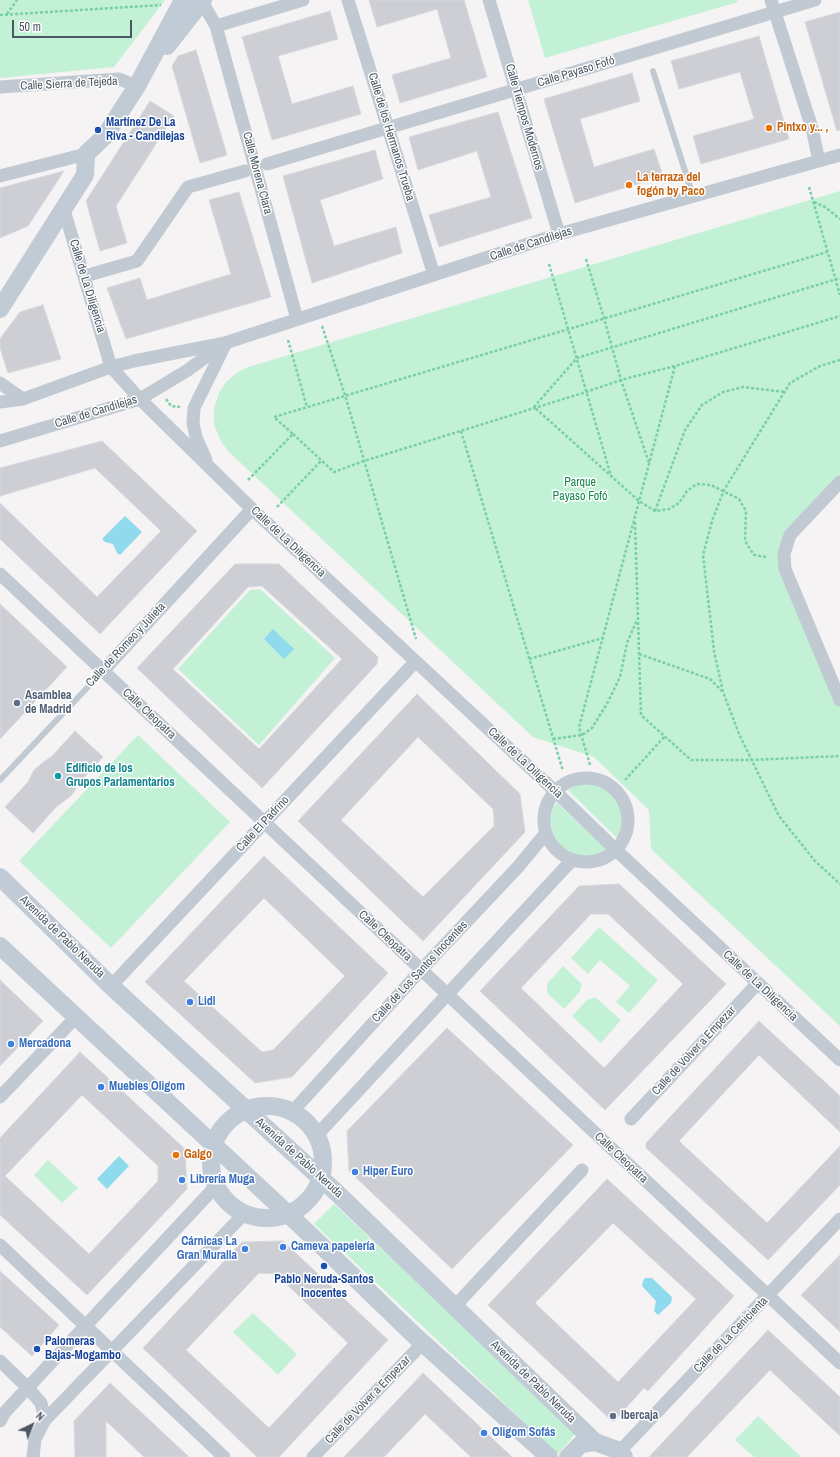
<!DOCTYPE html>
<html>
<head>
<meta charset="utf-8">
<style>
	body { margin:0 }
	#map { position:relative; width:840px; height:1457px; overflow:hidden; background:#f5f3f3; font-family:"Archivo Narrow",sans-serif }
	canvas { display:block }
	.north { position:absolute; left:12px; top:1405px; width:40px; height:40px; -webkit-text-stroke:3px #fff; paint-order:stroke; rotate:43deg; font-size:11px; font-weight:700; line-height:16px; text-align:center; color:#4a5661 }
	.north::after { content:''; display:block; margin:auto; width:14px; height:18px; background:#4a5661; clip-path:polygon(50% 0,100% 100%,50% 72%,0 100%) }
	.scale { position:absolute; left:12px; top:20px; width:120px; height:18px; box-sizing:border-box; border:2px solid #4a5661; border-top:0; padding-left:5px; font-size:12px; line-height:14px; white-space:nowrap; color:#4a5661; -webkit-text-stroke:3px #fff; paint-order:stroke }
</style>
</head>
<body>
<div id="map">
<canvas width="840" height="1457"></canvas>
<div class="north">N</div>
<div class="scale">50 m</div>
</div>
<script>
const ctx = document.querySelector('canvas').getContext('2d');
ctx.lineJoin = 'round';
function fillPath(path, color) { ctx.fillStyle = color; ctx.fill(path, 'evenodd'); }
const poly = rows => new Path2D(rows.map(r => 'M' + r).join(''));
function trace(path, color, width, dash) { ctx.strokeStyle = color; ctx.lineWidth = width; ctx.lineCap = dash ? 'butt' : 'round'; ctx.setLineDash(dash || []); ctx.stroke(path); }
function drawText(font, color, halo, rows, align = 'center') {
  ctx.font = font + ' "Archivo Narrow",sans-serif'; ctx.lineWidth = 3; ctx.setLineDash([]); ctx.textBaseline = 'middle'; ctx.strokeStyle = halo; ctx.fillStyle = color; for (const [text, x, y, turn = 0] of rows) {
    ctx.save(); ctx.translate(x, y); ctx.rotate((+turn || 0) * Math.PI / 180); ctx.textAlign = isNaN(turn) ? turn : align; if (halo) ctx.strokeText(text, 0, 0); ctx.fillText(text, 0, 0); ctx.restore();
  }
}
fillPath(poly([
	[0,0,165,0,114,67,0,78],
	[528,0,737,0,738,2,545,58],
	[840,191,840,482,790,535,784,554,840,700,840,1026,651,849,649,810,594,757,533,737,228,451,220,440,214,424,214,408,219,393,227,381,238,372,248,367],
	[260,589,335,658,259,745,178,669,250,590],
	[138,735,230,822,111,948,19,861],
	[584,784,593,784,603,786,610,791,621,805,624,821,623,828,618,839,568,790,576,785],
	[557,803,606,849,601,854,586,858,578,856,567,852,560,845,554,836,550,820,553,807],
	[599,927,658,980,629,1013,616,1002,630,986,600,960,588,974,571,958],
	[563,966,582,984,579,993,564,1009,547,993,547,984],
	[595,997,621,1020,601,1043,572,1016,587,1000],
	[48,1160,78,1188,62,1203,34,1175],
	[334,1204,576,1433,558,1454,314,1224],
	[253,1313,297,1354,278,1375,233,1332],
	[758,1416,801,1457,754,1457,735,1440]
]), '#c3f1d5');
fillPath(poly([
	[125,516,142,532,120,555,117,553,113,544,105,542,102,539],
	[273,629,294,649,284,659,264,639],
	[119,1156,129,1166,107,1189,97,1179],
	[645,1278,652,1278,672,1297,671,1303,658,1315,654,1311,656,1301,642,1286,643,1281]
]), '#90daee');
const building = poly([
	[369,0,464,0,487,77,400,103,392,75,451,58,437,9,377,27,369,0],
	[330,11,338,39,278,56,292,104,353,86,361,114,272,140,242,37,330,11],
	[840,12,840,130,837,131,805,22,840,12],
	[759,36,789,139,701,164,693,136,754,119,740,72,679,89,671,61,759,36],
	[196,50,227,155,200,163,172,66,178,56,196,50],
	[632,73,640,101,580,119,594,167,654,149,663,176,575,203,544,99,632,73],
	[150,101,174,116,116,206,127,243,100,251,86,201,150,101],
	[498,112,532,218,439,247,429,215,491,197,477,151,418,170,409,137,498,112],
	[375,150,383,179,320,200,334,246,396,227,402,253,312,283,283,176,375,150],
	[64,171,28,226,0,238,0,188,64,171],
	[239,192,271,297,126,339,107,288,140,278,147,300,231,274,209,200,239,192],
	[43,305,61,359,8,373,0,348,0,339,20,312,43,305],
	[102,441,197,531,100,634,0,539,0,503,97,597,161,531,95,468,0,496,0,468,102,441],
	[235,564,279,564,378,657,377,664,262,788,137,668,235,564],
	[262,586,342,659,259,749,173,669,248,587,262,586],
	[0,604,67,667,0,739,0,604],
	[417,694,520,794,525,832,423,941,298,821,417,694],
	[418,737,493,809,494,819,494,826,423,897,341,820,418,737],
	[75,731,103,757,80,782,71,796,56,807,33,833,5,807,28,782,34,770,41,764,52,756,75,731],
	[264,856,388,973,292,1077,255,1083,145,982,264,856],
	[264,898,345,976,273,1050,262,1052,184,981,264,898],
	[619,884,726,984,605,1110,480,991,579,886,619,884],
	[591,914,608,914,683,984,604,1068,521,988,591,914],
	[0,980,43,1021,0,1066,0,980],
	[759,1021,840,1096,840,1132,759,1055,679,1141,767,1223,840,1146,840,1185,768,1260,646,1148,646,1143,759,1021],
	[447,1028,573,1145,452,1269,349,1171,347,1133,347,1131,447,1028],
	[80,1052,185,1149,187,1189,87,1295,0,1215,0,1138,80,1052],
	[82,1095,158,1166,158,1181,89,1254,5,1176,82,1095],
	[607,1179,734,1296,648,1391,644,1388,613,1422,488,1305,607,1179],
	[613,1223,696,1299,618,1382,535,1303,613,1223],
	[283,1241,388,1340,279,1457,257,1457,143,1348,242,1242,283,1241],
	[259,1273,276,1274,348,1343,269,1428,186,1350,259,1273],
	[840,1255,840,1332,801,1295,840,1255],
	[0,1271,59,1325,32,1356,0,1327,0,1271],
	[768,1330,840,1397,840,1436,770,1370,687,1457,649,1457,768,1330],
	[423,1373,476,1423,512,1457,471,1457,425,1414,384,1457,344,1457,423,1373],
	[110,1383,189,1457,144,1457,106,1421,106,1457,75,1457,74,1421,110,1383]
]);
fillPath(building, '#cdcfd5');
trace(building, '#d7d9de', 1);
trace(poly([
	[7,14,17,0],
	[0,15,161,5],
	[809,187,840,295],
	[814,202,825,207,840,219],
	[586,259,604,318,621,380,649,463],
	[549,264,611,476],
	[322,326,345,395,416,639],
	[288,340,307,407],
	[840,360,820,366,790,383,724,490,712,521,703,555,714,651,723,692,739,734,779,816,815,861,840,884],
	[166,399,171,406,180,407],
	[461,431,563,771],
	[293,434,334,472,364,461,586,392,621,380,675,366,840,316],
	[248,480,293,434,274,417,827,252],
	[277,507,321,461],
	[655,511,685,430,702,405,723,392,743,387,785,392],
	[635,522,641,715,691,760,751,760,840,756],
	[766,557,754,555,745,541,746,511,739,499,711,485,697,484,687,491,679,503,669,509,655,511,639,501,534,407,577,358,840,278],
	[639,654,710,679,722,691],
	[529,659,603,638],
	[553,739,582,735,592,728,608,702,620,677,627,643,637,620],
	[590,765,579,727,675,366],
	[625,780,665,736]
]), '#7ad0a6', 2.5, [3, 2]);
trace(poly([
	[653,71,693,196],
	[0,780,103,671]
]), '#c1cad2', 6);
trace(poly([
	[201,0,216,26,297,319],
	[348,0,434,275],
	[489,0,559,234],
	[771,0,812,128,819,161],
	[216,26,303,0],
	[0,87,119,79,137,86],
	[267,164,815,0],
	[0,176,86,154],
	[64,210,111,367,140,399,252,509,556,792,616,850,840,1060],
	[92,274,137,261,188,187,245,171],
	[0,383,23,399],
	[0,402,23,399,111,367,134,361,225,343,559,234,840,155],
	[0,441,140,399,188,370,222,345],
	[206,460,196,437,193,423,194,408,225,345],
	[840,482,790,535,784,554,785,569,840,700],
	[0,574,840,1363],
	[103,671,252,509],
	'544 820a42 42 0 1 1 84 0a42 42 0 1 1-84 0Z',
	[111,986,415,662],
	[0,1097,76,1017],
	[293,1111,421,970,518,867,546,833],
	[631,1119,758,983],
	[317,1135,572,860],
	[0,1245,224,1457],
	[455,1306,582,1170],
	[0,1361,28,1388,41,1403,45,1420],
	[0,1421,5,1412,216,1186],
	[620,1451,840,1219],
	[33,1457,35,1439,45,1420,244,1214],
	[313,1457,423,1343]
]), '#c1cad2', 13);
trace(poly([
	[167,46,203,0],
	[0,309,85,175,86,154,105,136,137,86,183,0],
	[0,877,111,986,337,1193,595,1442,620,1451,624,1457],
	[0,946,303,1228,414,1335,549,1457],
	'211 1162a56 56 0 1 1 112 0a56 56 0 1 1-112 0Z',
	[568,1457,581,1444,595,1442]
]), '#c1cbd6', 18);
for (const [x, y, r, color] of [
	[769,128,4,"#e8710a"],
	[98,130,4,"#1a4fb4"],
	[629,185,4,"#e8710a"],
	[17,703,4,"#5c6f8a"],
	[58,776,4,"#0f9aa8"],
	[190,1002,4,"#3f7fe0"],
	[11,1044,4,"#3f7fe0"],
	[101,1087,4,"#3f7fe0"],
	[176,1155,4,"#e8710a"],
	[355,1172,4,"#3f7fe0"],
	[182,1180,4,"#3f7fe0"],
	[283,1247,4,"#3f7fe0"],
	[245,1249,4,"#3f7fe0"],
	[324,1266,4,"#1a4fb4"],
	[37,1349,4,"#1a4fb4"],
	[613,1416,4,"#5c6f8a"],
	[484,1433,4,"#3f7fe0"]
]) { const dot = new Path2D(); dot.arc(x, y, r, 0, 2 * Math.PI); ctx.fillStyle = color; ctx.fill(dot); trace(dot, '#fff', 1.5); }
drawText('12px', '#4a5661', '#fff', [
	["Calle Payaso Fofó",576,72,-17],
	["Calle Sierra de Tejeda",69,84,-3],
	["Calle Tiempos Modernos",524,117,74],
	["Calle de los Hermanos Trueba",391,137,73],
	["Calle Morena Clara",257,173,75],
	["Calle de Candilejas",531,244,-18],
	["Calle de La Diligencia",87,286,73],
	["Calle de Candilejas",96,412,-17],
	["Calle de La Diligencia",288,542,43],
	["Calle de Romeo y Julieta",126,645,-47],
	["Calle Cleopatra",149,714,43],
	["Calle de La Diligencia",525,763,43],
	["Calle El Padrino",263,824,-47],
	["Calle Cleopatra",385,936,43],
	["Avenida de Pablo Neruda",62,937,44],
	["Calle de Los Santos Inocentes",420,972,-47],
	["Calle de La Diligencia",760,986,43],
	["Calle de Volver a Empezar",694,1051,-47],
	["Avenida de Pablo Neruda",299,1158,42],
	["Calle Cleopatra",621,1158,43],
	["Calle de La Cenicienta",731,1335,-46],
	["Avenida de Pablo Neruda",533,1382,44],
	["Calle de Volver a Empezar",368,1400,-46]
]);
drawText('bold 12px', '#164399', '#fff', [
	["Martínez De La",106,123],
	["Riva - Candilejas",106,137],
	["Pablo Neruda-Santos",324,1280,"center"],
	["Inocentes",324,1294,"center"],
	["Palomeras",45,1342],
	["Bajas-Mogambo",45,1356]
], 'left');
drawText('bold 12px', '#c56008', '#fff', [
	["Pintxo y... ,",777,128],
	["La terraza del",637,178],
	["fogón by Paco",637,192],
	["Galgo",184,1155]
], 'left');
drawText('12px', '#17864f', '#fff', [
	["Parque",580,483],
	["Payaso Fofó",580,497]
]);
drawText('bold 12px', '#4e5e75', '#fff', [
	["Asamblea",25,696],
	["de Madrid",25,710],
	["Ibercaja",621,1416]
], 'left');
drawText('bold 12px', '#0d838f', '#fff', [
	["Edificio de los",66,769],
	["Grupos Parlamentarios",66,783]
], 'left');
drawText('bold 12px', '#366cbe', '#fff', [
	["Lidl",198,1002],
	["Mercadona",19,1044],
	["Muebles Oligom",109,1087],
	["Hiper Euro",363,1172],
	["Librería Muga",190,1180],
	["Cárnicas La",237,1242,"right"],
	["Gran Muralla",237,1256,"right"],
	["Cameva papelería",291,1247],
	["Oligom Sofás",492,1433]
], 'left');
</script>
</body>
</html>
